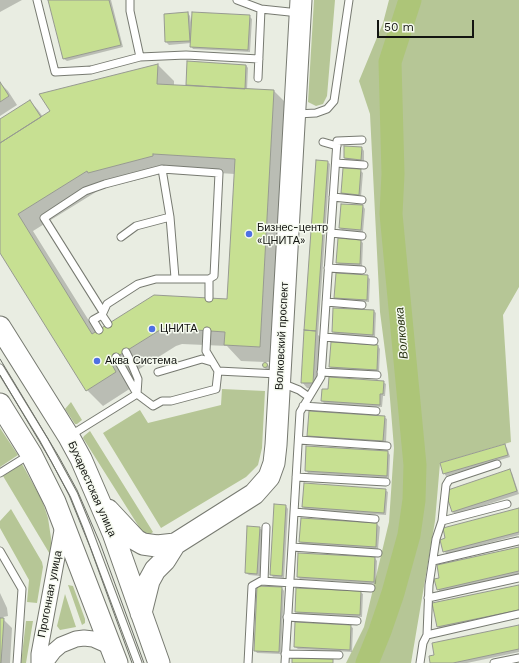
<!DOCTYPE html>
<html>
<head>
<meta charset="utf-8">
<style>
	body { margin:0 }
	#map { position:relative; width:519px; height:663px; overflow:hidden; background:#e9ede2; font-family:"Work Sans",sans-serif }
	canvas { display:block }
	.scale { position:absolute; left:377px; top:20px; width:97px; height:18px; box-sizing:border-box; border:2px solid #131511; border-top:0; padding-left:5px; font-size:12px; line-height:14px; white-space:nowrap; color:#131511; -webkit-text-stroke:3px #f6faf0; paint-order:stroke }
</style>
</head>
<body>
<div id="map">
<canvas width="519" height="663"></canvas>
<div class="scale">50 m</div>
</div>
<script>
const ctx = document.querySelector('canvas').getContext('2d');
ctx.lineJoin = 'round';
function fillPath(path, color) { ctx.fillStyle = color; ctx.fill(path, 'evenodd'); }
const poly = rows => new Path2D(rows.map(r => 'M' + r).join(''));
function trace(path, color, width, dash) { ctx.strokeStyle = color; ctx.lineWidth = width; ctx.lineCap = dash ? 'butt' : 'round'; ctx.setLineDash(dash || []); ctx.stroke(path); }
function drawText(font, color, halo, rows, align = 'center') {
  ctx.font = font + ' "Work Sans",sans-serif'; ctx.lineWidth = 3; ctx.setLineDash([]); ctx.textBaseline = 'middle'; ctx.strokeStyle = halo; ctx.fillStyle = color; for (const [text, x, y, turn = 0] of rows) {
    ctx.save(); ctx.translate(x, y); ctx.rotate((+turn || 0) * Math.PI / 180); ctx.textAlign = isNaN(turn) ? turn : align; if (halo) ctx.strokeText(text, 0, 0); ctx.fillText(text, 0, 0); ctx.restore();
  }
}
fillPath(poly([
	[314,0,335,0,327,96,323,104,316,106,308,102],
	[389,0,519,0,519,287,503,315,511,442,440,463,435,521,411,663,346,663,364,627,389,522,394,448,388,374,380,312,370,114,359,81,383,23],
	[222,389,265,391,262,448,258,465,246,477,161,528,103,433,140,410,148,423,221,405],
	[71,402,82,420,77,424,75,424,65,409],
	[0,428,18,455,0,467],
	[90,431,153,532,148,536,141,530,83,438,84,436],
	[22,464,42,500,48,518,51,538,51,556,3,476],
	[11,509,42,562,43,567,37,603,27,602,29,580,0,528,0,521],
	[68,585,73,586,85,619,85,623,82,625],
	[65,594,76,627,60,630,57,626],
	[26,621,33,621,26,663,21,663]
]), '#b6c696');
fillPath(poly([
	[0,0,22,0,0,12],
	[53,0,111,0,123,47,67,61,64,59,50,1],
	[188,13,190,16,191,22,249,16,252,19,250,52,193,49,191,46,191,43,169,45,166,42,165,15],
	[188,62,246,65,248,68,247,90,274,91,290,107,275,362,265,362,269,366,269,369,266,369,263,367,265,362,241,361,227,346,182,344,176,346,125,378,131,388,103,406,87,390,0,251,0,120,30,101,38,110,43,117,51,112,41,95,158,65,174,81,174,86,187,86],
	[169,170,235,174,228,301,96,332,33,231,104,187,105,188,169,172],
	[0,83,8,91,17,105,0,116],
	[362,148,364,151,364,162,347,161,345,158],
	[328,162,330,164,318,335,322,338,318,389,307,388,302,382],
	[360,170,363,173,361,197,345,196,342,193],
	[363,206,365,209,363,232,342,230,340,228],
	[361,241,363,243,362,267,340,265,337,262],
	[367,276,370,279,369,302,338,300,335,297],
	[374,311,376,313,375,337,336,335,333,332],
	[378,346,380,349,379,372,333,369,330,367],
	[383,382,386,384,385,396,383,396,382,407,325,404,322,401,323,390],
	[384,417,387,419,386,443,311,439,308,436],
	[504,445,507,448,510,457,446,476,444,473],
	[388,452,390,455,389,478,308,473,306,470],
	[509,471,512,473,519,494,455,515,453,512,446,492],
	[385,490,388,492,386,515,306,510,303,507],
	[286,506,288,509,284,578,273,577,271,574],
	[519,509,519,535,447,554,444,551],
	[377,524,380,527,378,549,303,544,300,542],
	[259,528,262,530,260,576,249,575,246,573],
	[519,548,519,574,440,592,438,589],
	[375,558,377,561,376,584,300,579,298,577],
	[519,586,519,613,440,629,438,627],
	[282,588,284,591,281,654,257,653,255,650],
	[360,592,363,594,362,617,299,614,296,612],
	[0,593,7,608,8,616,3,617,3,619,12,628,10,663,0,663],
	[350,626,353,628,352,652,298,649,295,647],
	[519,626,519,652,467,663,431,663]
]), '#0003');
trace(poly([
	[367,663,380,631,393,593,409,535,414,500,415,465,391,214,393,174,390,62,410,0]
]), '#adc578', 23);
const building = poly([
	[48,0,109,0,121,45,63,59,48,0],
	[188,12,190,41,165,42,164,14,188,12],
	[192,12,250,15,248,50,190,47,192,12],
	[187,61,246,65,245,89,186,85,187,61],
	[158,64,157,84,274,90,260,347,224,345,225,332,166,328,160,330,110,361,116,372,86,391,0,253,0,143,50,111,39,94,158,64],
	[153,154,235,159,227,299,154,295,92,334,18,214,87,171,88,173,153,156,153,154],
	[0,82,9,96,0,102,0,82],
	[30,100,41,117,0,143,0,119,30,100],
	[344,146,362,147,361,160,344,158,344,146],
	[316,160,328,161,316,331,304,330,316,160],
	[343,168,361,169,359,195,341,193,343,168],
	[341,204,363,205,361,230,339,228,341,204],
	[338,238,361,240,360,264,336,263,338,238],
	[336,273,368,275,367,300,334,298,336,273],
	[333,308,374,310,373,335,332,332,333,308],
	[304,330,316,331,313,383,301,383,304,330],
	[331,342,378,345,377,370,329,367,331,342],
	'262.5 365a2.5 2.5 0 1 1 5 0a2.5 2.5 0 1 1-5 0Z',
	[329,377,384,381,383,394,380,394,380,405,321,401,322,389,328,389,329,377],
	[309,411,385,416,383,441,307,436,309,411],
	[505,444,508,455,443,474,440,463,505,444],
	[306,446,388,451,387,476,305,471,306,446],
	[510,469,517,491,452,512,445,491,510,469],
	[304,483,386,489,384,513,302,507,304,483],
	[274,504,286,505,282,576,270,575,274,504],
	[519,508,519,532,443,552,440,540,445,538,443,528,519,508],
	[301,518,377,523,376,547,299,542,301,518],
	[247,526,260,527,257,574,245,573,247,526],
	[519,547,519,571,437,590,434,579,439,578,437,565,519,547],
	[298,553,375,557,374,582,297,577,298,553],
	[519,585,519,610,437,627,432,603,519,585],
	[257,586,282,587,279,652,254,651,257,586],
	[296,588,361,591,360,615,295,612,296,588],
	[0,618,4,618,1,663,0,663,0,618],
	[295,622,351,625,350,650,294,647,295,622],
	[519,625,519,649,453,663,430,663,429,656,434,655,432,643,519,625],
	[292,658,333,659,333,663,292,663,292,658]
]);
fillPath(building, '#c7e092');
trace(building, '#979a91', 1);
const lane = poly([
	[37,0,55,72,91,70,140,57,186,55,259,59],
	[130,0,130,11,140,57],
	[237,0,261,9,299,13],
	[258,78,261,9],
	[297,114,316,113,327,109,334,101,349,0],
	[323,142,337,146],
	[336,163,364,165],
	[162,169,170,217,175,278],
	[333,197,362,200],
	[331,233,362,236],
	[121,237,136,226,170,217],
	[328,268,362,270],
	[209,298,209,279],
	[326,302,362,305],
	[102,315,108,324],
	[99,330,93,320,102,315,107,304,138,284,156,279,209,279,214,276,219,173,162,169,105,184,85,191,44,218,103,312],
	[324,337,374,341],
	[116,357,137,394,153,406,162,401,171,401,216,389,218,371,206,351,207,331],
	[0,368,44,440,74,495,87,527,138,663],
	[218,371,278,374],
	[158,372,202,359,212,362],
	[321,372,377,375],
	[282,385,289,386,299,390,309,397],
	[303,406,376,411],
	[71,435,137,394,138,379,130,360,126,352],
	[299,440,387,446],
	[0,473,29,455],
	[296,477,386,482],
	[294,512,375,519],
	[442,521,507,504],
	[292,547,378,553],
	[0,551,22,589,17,663],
	[433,561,518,541],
	[264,581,266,527],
	[428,598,519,578],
	[287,617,357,621],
	[427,635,519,614],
	[285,654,339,655],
	[248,663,252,586,261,581,371,588],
	[285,663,300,412,321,377,337,141,362,140],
	[420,663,423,643,427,635,429,585,436,539,442,521,446,485,449,480,497,464],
	[494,663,519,658]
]);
const street = poly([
	[39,663,39,654,63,525],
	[45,663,54,651,61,645,76,639,84,638,93,639,111,647]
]);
const secondary = poly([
	[0,327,69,437,81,459,113,533,159,663],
	[0,404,31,454,55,502,117,663],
	[108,510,136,540,143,544,157,546,175,544],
	[141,613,149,581,155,570,165,560,175,544,254,494,269,477,274,463,276,445,301,0]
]);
trace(lane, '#777a71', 9);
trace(street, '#777a71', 17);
trace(secondary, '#777a71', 23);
trace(lane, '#fff', 7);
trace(street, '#fff', 15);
trace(secondary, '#fff', 21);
trace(poly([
	[0,359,59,457,77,490,100,543,144,663],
	[0,375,51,461,69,495,90,547,132,663]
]), '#6d7069', 1);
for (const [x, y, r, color] of [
	[249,234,4,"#4e70e4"],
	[152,329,4,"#4e70e4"],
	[97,361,4,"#4e70e4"]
]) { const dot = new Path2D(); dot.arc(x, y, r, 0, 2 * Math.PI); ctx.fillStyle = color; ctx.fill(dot); trace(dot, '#f6faf0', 1.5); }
drawText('11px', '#131511', '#f6faf0', [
	["Бизнес-центр",257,228],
	["«ЦНИТА»",257,241],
	["ЦНИТА",160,329],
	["Аква Система",105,361]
], 'left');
drawText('11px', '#131511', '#f6faf0', [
	["Волковский проспект",282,336,-87],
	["Бухарестская улица",92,489,66],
	["Прогонная улица",50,594,-79]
]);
drawText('italic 12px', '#2a3413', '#f6faf0', [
	["Волковка",402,333,-95]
]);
</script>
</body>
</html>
